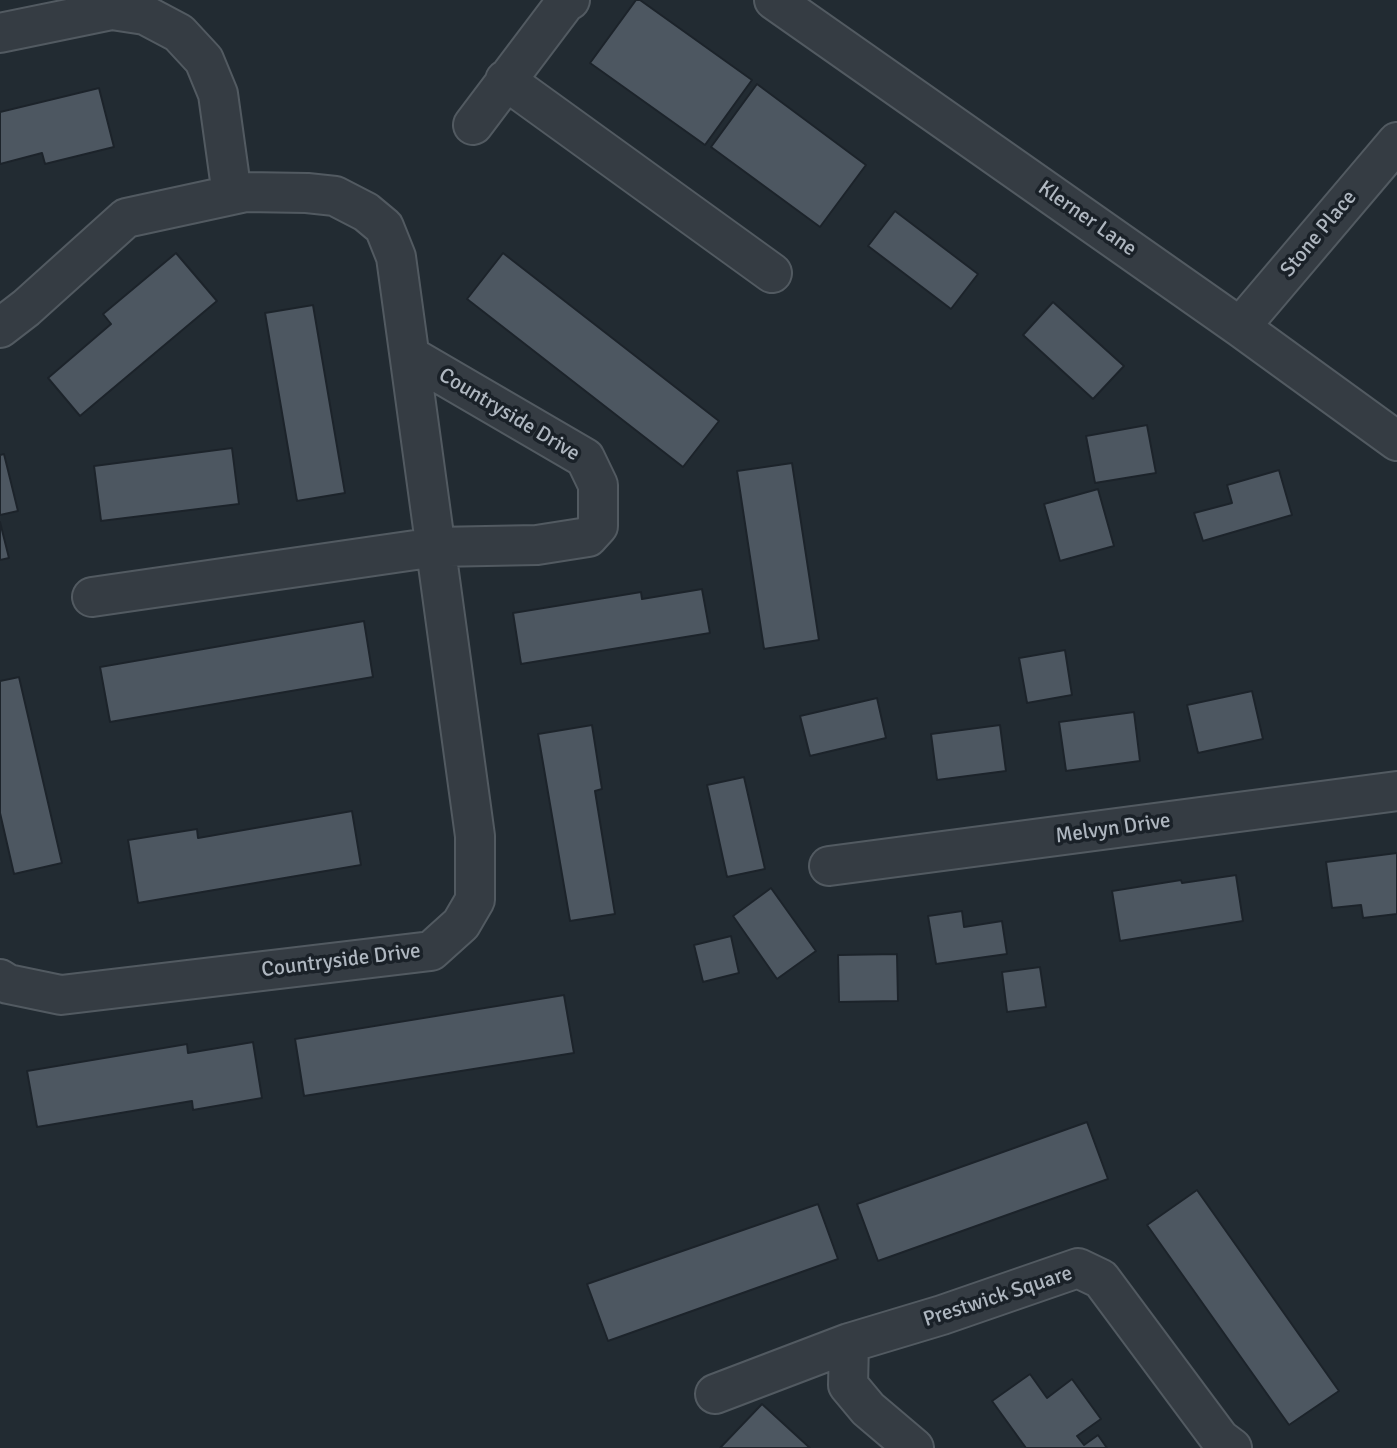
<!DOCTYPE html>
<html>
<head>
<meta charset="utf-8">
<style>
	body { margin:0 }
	canvas { display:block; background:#222b32 }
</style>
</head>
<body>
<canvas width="1397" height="1448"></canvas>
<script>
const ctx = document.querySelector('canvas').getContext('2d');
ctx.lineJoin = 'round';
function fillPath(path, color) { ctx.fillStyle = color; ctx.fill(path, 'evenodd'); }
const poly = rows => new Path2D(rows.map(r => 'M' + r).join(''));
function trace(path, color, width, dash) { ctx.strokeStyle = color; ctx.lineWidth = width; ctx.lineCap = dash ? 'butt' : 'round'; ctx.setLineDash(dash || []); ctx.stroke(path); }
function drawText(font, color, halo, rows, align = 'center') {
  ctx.font = font + ' Signika,sans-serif'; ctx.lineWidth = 7; ctx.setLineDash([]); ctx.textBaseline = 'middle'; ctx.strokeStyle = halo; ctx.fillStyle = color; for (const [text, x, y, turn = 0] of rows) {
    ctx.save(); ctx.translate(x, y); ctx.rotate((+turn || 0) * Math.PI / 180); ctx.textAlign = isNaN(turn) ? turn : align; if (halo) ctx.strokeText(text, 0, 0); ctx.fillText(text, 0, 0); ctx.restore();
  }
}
const building = poly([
	[636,0,640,0,752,80,705,145,590,63,636,0],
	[757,84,866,165,820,227,711,147,757,84],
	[99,88,114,147,45,164,42,153,0,164,0,112,99,88],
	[895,211,978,274,951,309,868,246,895,211],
	[176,253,217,301,80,416,48,378,111,324,103,314,176,253],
	[503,253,719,421,683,467,467,299,503,253],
	[1053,302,1124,366,1093,399,1023,335,1053,302],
	[313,305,345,493,297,501,265,313,313,305],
	[1147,425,1156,473,1095,483,1086,436,1147,425],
	[232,448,239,504,101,521,94,466,232,448],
	[4,454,18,511,0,515,0,455,4,454],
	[792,463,819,640,764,649,737,471,792,463],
	[1279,470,1292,515,1203,541,1194,513,1232,503,1227,485,1279,470],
	[1098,489,1114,546,1060,561,1044,504,1098,489],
	[0,522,9,558,0,560,0,522],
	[702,589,710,633,521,664,513,613,641,592,642,599,702,589],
	[364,621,373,677,110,722,100,667,364,621],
	[1065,650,1072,695,1027,703,1019,658,1065,650],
	[19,677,62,863,14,874,0,813,0,681,19,677],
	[1252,691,1263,739,1198,753,1187,705,1252,691],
	[877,698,886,738,810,756,800,716,877,698],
	[1134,712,1140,761,1066,771,1059,722,1134,712],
	[592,725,602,789,595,791,615,914,570,921,538,734,592,725],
	[1000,725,1006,771,937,780,931,734,1000,725],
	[744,777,765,869,727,877,707,785,744,777],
	[352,811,361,865,138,903,128,840,197,829,198,838,352,811],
	[1397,853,1397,914,1363,918,1361,905,1332,908,1326,862,1397,853],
	[1236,875,1243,921,1120,941,1112,891,1181,880,1182,883,1236,875],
	[771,888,816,951,777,979,733,916,771,888],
	[962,911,964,927,1002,921,1007,954,936,964,928,916,962,911],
	[731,936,739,973,703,982,694,945,731,936],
	[897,954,898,1001,839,1002,838,955,897,954],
	[1040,967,1046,1007,1007,1012,1002,972,1040,967],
	[564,995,574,1053,304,1096,295,1039,564,995],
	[253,1042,262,1098,193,1110,192,1101,37,1127,27,1071,187,1044,188,1053,253,1042],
	[1087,1122,1108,1179,878,1261,857,1204,1087,1122],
	[1197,1190,1339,1391,1289,1425,1147,1225,1197,1190],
	[818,1204,838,1259,608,1341,587,1284,818,1204],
	[1030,1374,1047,1398,1072,1379,1101,1419,1077,1436,1084,1445,1098,1435,1107,1448,1026,1448,992,1401,1030,1374],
	[762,1404,810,1448,720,1448,762,1404]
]);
fillPath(building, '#4d5761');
trace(building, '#1c232a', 2);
const minor = poly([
	[774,0,1240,327,1397,441],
	[0,33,112,10,145,15,179,33,204,60,218,94,232,195],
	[505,80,772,273],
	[473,125,565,3,570,0],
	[1240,327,1397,142],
	[0,328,26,308,126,218,246,192,307,193,335,196,366,212,384,227,396,257,475,836,475,900,461,924,431,951,61,995,8,984,0,979],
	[92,597,436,547,537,545,588,537,598,526,598,485,585,458,410,356],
	[829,866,1397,791],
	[849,1343,848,1385,868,1409,914,1448],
	[715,1394,849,1343,942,1315,1078,1268,1101,1279,1220,1439,1232,1448]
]);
trace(minor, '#525a61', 42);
trace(minor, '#353c43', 38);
drawText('21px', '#afb7c0', '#1a2128', [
	["Klerner Lane",1087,219,35],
	["Stone Place",1319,234,-50],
	["Countryside Drive",509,415,31],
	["Melvyn Drive",1113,829,-8],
	["Countryside Drive",341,961,-7],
	["Prestwick Square",998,1297,-18]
]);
</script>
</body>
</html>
